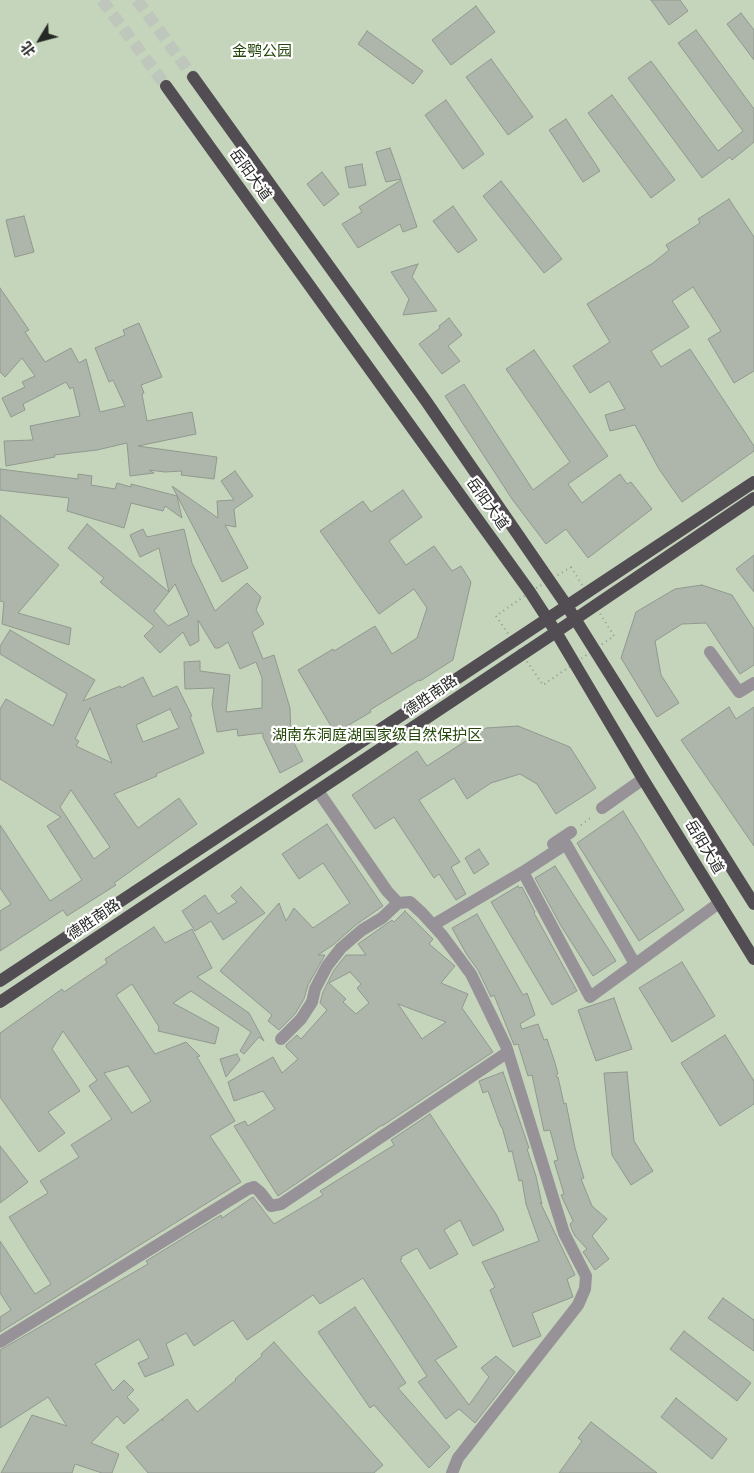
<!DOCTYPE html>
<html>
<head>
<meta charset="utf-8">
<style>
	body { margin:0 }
	#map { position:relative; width:754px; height:1473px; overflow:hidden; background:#e5ede1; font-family:"PT Sans Narrow","Noto Sans SC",sans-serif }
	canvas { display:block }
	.north { position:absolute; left:15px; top:15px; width:50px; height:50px; -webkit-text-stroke:4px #fff; paint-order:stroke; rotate:233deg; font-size:14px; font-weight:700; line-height:20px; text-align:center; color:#262925 }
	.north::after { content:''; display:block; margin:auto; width:18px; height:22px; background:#262925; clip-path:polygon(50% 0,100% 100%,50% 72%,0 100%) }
</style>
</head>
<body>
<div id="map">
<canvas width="754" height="1473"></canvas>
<div class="north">北</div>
</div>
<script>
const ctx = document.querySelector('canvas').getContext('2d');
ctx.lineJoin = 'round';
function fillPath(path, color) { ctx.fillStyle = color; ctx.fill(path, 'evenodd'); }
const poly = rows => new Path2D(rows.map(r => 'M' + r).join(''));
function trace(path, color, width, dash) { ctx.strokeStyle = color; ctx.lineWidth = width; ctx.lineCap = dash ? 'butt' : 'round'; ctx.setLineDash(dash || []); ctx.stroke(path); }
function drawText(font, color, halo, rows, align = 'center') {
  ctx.font = font + ' "PT Sans Narrow","Noto Sans SC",sans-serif'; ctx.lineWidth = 4.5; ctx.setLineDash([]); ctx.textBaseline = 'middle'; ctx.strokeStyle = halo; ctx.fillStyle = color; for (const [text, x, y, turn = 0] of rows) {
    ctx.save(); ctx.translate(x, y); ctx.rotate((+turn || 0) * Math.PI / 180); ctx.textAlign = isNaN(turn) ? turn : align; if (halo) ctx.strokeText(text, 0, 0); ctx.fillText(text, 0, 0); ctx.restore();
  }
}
fillPath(poly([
	[0,0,754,0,754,1473,0,1473]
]), '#c4d5bb');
const building = poly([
	[651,0,680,0,688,11,669,25,651,0],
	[476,6,495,32,451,65,432,40,476,6],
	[741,13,754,30,754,60,727,24,741,13],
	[696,30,754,109,754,142,732,160,730,157,702,178,628,78,651,61,718,151,743,131,678,43,696,30],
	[367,31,423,71,413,84,358,44,367,31],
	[491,59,533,117,508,135,466,77,491,59],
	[612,95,675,180,651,198,588,113,612,95],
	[446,100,484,154,463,169,425,115,446,100],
	[566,119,600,171,583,182,549,130,566,119],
	[390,148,401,179,386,182,376,152,390,148],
	[362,164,366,185,349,188,345,167,362,164],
	[322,172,339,194,324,206,307,184,322,172],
	[401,180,417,227,403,232,400,224,358,248,342,224,362,212,359,207,401,180],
	[501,181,562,259,544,273,483,196,501,181],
	[729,199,754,237,754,371,734,383,708,339,721,331,693,287,672,301,689,327,651,351,661,367,690,349,754,446,754,451,682,502,659,469,635,425,610,431,605,415,625,409,609,381,590,393,573,366,610,342,587,304,653,263,669,250,666,245,700,223,698,219,729,199],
	[453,206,477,240,458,253,433,221,453,206],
	[24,216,34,252,15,257,6,220,24,216],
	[418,264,412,277,437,311,403,315,409,299,391,272,418,264],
	[0,288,29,330,25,332,45,362,71,348,79,363,86,359,100,412,125,406,113,380,109,382,95,348,125,335,123,330,139,323,162,377,141,385,144,393,142,394,147,421,192,412,196,434,138,446,217,457,214,479,181,475,182,471,165,472,149,470,154,473,130,476,127,443,97,450,54,455,55,457,6,466,4,441,33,440,30,426,80,416,73,387,70,389,66,382,23,404,25,410,11,417,2,398,25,387,22,382,35,376,22,358,5,377,0,372,0,288],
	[449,318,462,335,448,346,460,361,442,374,419,344,440,328,439,326,449,318],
	[534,350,608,456,568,484,582,503,620,474,627,484,631,482,652,509,588,558,566,529,546,544,512,499,445,396,464,384,533,490,570,462,506,369,534,350],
	[0,469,78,479,78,474,92,476,91,485,115,489,117,483,131,487,131,484,177,496,182,518,165,506,163,511,131,503,124,528,67,511,69,498,0,490,0,469],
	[235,471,253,496,234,509,236,527,225,525,248,568,222,582,172,486,218,518,217,501,234,500,221,481,235,471],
	[403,490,422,517,389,541,406,565,434,546,452,571,461,566,471,582,453,660,420,681,419,680,370,710,371,712,335,733,298,670,333,649,334,651,375,626,392,654,417,638,427,608,414,589,379,614,320,531,363,501,371,512,403,490],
	[0,515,59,565,18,613,71,628,69,645,2,624,4,602,0,601,0,515],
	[87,524,169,592,154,611,168,626,189,615,175,584,169,592,159,548,140,557,130,535,143,529,147,537,184,529,192,563,215,611,247,583,261,597,256,610,264,624,252,632,263,659,274,655,290,708,291,737,303,761,280,773,263,737,263,733,238,736,237,729,217,732,212,704,214,688,185,689,184,662,200,661,200,671,230,675,226,712,262,708,262,678,256,662,240,669,228,642,219,648,215,648,198,620,199,641,190,646,183,632,160,653,144,636,154,626,100,582,104,578,68,548,87,524],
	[754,555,754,592,736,569,754,555],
	[702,585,732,595,754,629,754,665,740,674,706,623,682,624,655,641,661,675,679,703,657,717,621,658,636,612,675,589,702,585],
	[10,630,95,680,83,701,120,686,121,688,143,677,153,697,177,686,192,716,190,717,204,753,156,774,157,776,114,794,138,828,179,798,197,824,114,883,116,885,67,916,63,910,0,951,0,911,11,904,0,888,0,825,50,901,82,880,47,826,61,817,0,779,0,709,6,699,53,726,67,694,0,654,0,646,10,630],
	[90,708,112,763,76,746,79,741,75,739,90,708],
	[170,709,179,728,143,742,136,725,170,709],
	[71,790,110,847,94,859,60,807,71,790],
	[729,707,736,719,754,707,754,846,681,740,729,707],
	[518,726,570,747,596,788,556,814,537,784,520,774,491,783,467,799,454,778,419,800,460,862,451,867,466,894,456,900,439,874,434,878,394,817,375,829,352,795,417,751,427,766,486,728,518,726],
	[623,811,684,910,639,941,577,843,623,811],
	[327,824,383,906,357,924,333,945,318,955,325,955,308,985,304,999,295,1014,279,1030,268,1021,272,1015,220,971,279,903,286,921,294,908,313,928,350,903,323,863,299,879,282,854,327,824],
	[479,849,489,864,474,874,465,858,479,849],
	[555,866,616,961,593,976,561,926,535,878,555,866],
	[518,886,519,888,522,887,535,912,534,913,577,991,552,1005,491,902,518,886],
	[241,887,265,913,223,940,211,921,195,931,182,911,205,895,218,914,237,902,231,896,241,887],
	[405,911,433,939,429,944,455,966,441,983,468,994,462,1008,493,1052,382,1126,382,1125,278,1196,234,1126,245,1121,248,1126,275,1109,263,1091,234,1101,228,1082,273,1057,282,1073,298,1059,286,1047,286,1045,297,1035,301,1039,327,1010,320,1003,323,992,334,970,346,955,366,955,358,944,392,920,394,922,405,911],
	[350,972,361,984,357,988,369,1003,356,1014,343,1002,346,999,329,983,350,972],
	[398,1004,446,1022,422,1039,398,1004],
	[477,914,523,995,527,993,535,1015,520,1024,522,1029,538,1024,544,1040,547,1039,555,1063,558,1074,556,1075,556,1077,558,1077,564,1104,566,1103,575,1148,584,1178,581,1179,592,1206,607,1219,592,1236,609,1259,595,1270,583,1252,587,1249,575,1236,572,1230,570,1224,573,1221,561,1195,564,1194,554,1161,558,1160,550,1130,544,1131,532,1075,528,1076,518,1044,514,1045,494,995,491,997,478,970,467,955,452,928,477,914],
	[154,927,165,943,192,929,212,968,197,977,249,1013,264,1041,259,1037,244,1054,240,1051,251,1032,191,991,173,1003,219,1028,215,1044,158,1031,159,1027,132,984,116,995,155,1054,186,1042,200,1056,197,1057,235,1121,210,1136,241,1182,0,1332,0,1317,11,1310,0,1293,0,1241,35,1294,51,1284,9,1217,48,1193,40,1181,79,1157,71,1145,112,1119,89,1086,97,1080,63,1031,52,1049,80,1091,48,1112,65,1133,39,1152,0,1097,0,1033,62,989,64,992,107,963,105,959,154,927],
	[128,1066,151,1101,132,1113,104,1073,128,1066],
	[682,962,715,1016,672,1042,639,988,682,962],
	[614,998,632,1049,596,1061,578,1010,614,998],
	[725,1035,754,1081,754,1104,720,1126,681,1063,725,1035],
	[237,1054,240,1060,226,1077,220,1059,237,1054],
	[503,1072,529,1148,527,1149,536,1176,542,1204,540,1202,575,1275,567,1279,573,1297,532,1313,541,1336,513,1347,490,1290,495,1287,482,1262,539,1241,526,1204,522,1180,519,1181,512,1151,509,1152,502,1127,501,1127,488,1091,483,1093,479,1081,503,1072],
	[627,1072,634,1141,653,1171,631,1185,612,1155,604,1073,627,1072],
	[430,1114,496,1214,504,1230,473,1246,460,1220,444,1230,458,1254,430,1269,417,1248,401,1257,402,1259,400,1260,457,1347,435,1360,469,1405,489,1377,481,1368,496,1356,515,1372,475,1423,459,1409,446,1419,418,1382,427,1376,363,1278,320,1304,313,1295,247,1340,233,1320,194,1346,186,1333,166,1344,174,1365,145,1377,138,1363,149,1358,139,1339,95,1364,113,1391,124,1380,134,1390,127,1397,139,1410,124,1424,117,1416,91,1443,119,1454,112,1473,102,1473,75,1464,72,1473,1,1473,32,1415,67,1426,48,1397,0,1428,0,1350,148,1264,146,1261,221,1215,222,1218,253,1197,274,1224,323,1195,320,1191,394,1145,391,1140,430,1114],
	[0,1146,28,1182,0,1203,0,1146],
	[723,1298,754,1320,754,1351,708,1318,723,1298],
	[355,1307,406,1383,398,1388,450,1447,429,1468,374,1405,370,1408,318,1332,355,1307],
	[684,1331,751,1383,737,1401,670,1349,684,1331],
	[274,1342,383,1465,374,1473,148,1473,126,1447,150,1428,162,1419,163,1421,162,1419,187,1399,197,1412,236,1380,235,1379,262,1356,261,1354,274,1342],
	[676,1398,727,1439,712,1459,661,1417,676,1398],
	[591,1422,657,1473,559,1473,582,1441,578,1438,591,1422]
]);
fillPath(building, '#aeb5aa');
trace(building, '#92998f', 1);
trace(poly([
	[102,0,166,86],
	[137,0,193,77]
]), '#bfc6bb', 12, [12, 6]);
trace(poly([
	[571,567,614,636,543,685,496,616,530,592,571,567],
	[581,825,593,816]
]), '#939991', 2, [1, 4]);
trace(poly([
	[710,652,739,692,754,683],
	[318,791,387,891,398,903,410,902,422,913,442,935,471,974,506,1046,564,1233,586,1276,585,1289,578,1305,458,1458,452,1473],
	[602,808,643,779],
	[553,844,571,832],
	[523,872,566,844,635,964],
	[433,925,523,872,590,997,719,903],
	[281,1039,301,1019,312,1002,315,989,327,966,341,948,362,930,382,918,398,903],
	[0,1342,248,1189,254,1187,260,1192,271,1206,281,1204,508,1052]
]), '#969297', 12);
trace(poly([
	[193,77,426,401,567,606,754,904],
	[166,86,530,592,556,632,643,779,754,959],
	[0,981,754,482],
	[0,1002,556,632,754,498]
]), '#524c53', 12);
drawText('15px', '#234508', '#fff', [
	["金鹗公园",262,52],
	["湖南东洞庭湖国家级自然保护区",377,736]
]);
drawText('15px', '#262925', '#fff', [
	["岳阳大道",250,175,54],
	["岳阳大道",487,504,54],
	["德胜南路",431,696,-34],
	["岳阳大道",704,847,59],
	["德胜南路",94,920,-34]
]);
</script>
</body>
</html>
